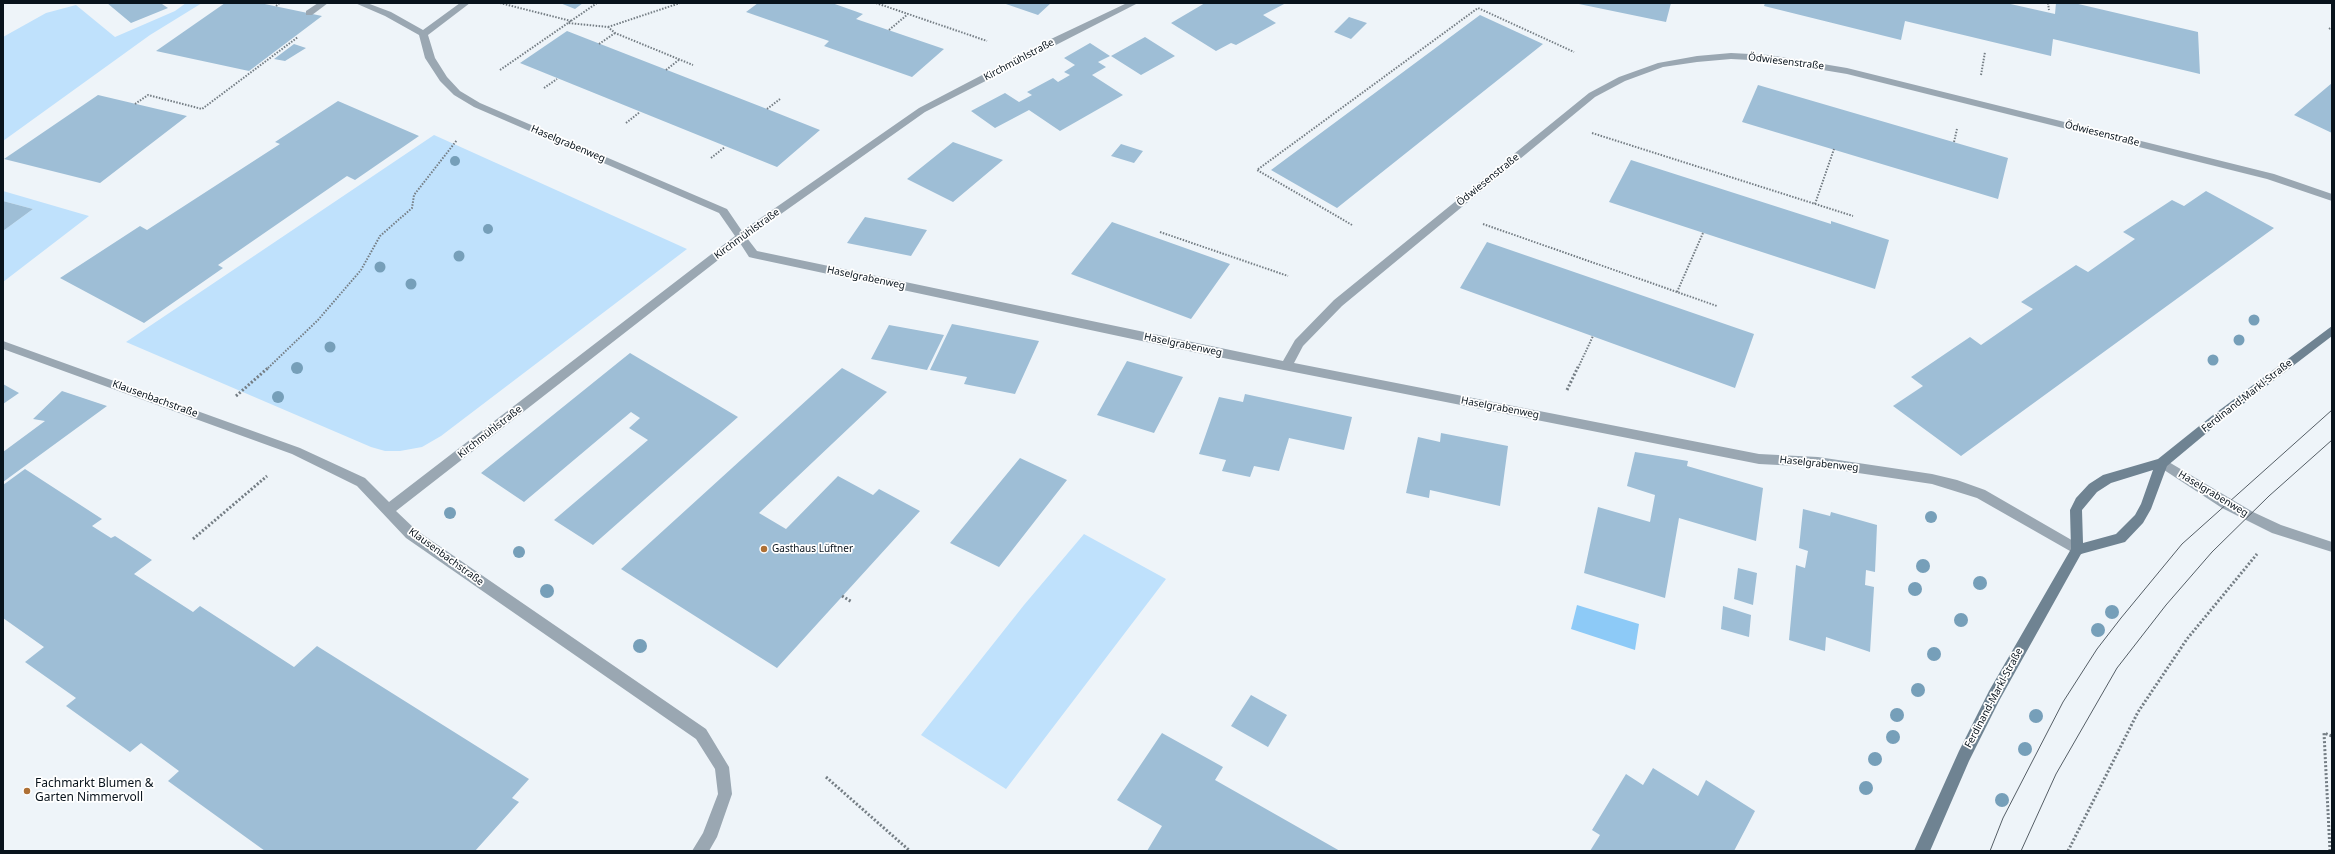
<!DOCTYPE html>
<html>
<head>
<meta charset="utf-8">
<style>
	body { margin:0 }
	#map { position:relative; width:2335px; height:854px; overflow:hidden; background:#eef4f9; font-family:"Noto Sans",sans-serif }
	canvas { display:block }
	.frame { position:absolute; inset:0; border:4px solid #08131c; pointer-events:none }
</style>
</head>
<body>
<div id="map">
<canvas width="2335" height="854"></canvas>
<div class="frame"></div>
</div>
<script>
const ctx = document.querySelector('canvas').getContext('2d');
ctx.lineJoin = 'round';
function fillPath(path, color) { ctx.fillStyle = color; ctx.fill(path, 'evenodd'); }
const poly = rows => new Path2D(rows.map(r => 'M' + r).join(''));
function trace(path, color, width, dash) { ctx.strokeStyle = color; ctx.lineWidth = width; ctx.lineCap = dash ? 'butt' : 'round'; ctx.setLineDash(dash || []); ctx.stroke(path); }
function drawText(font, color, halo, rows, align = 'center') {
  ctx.font = font + ' "Noto Sans",sans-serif'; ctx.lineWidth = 3.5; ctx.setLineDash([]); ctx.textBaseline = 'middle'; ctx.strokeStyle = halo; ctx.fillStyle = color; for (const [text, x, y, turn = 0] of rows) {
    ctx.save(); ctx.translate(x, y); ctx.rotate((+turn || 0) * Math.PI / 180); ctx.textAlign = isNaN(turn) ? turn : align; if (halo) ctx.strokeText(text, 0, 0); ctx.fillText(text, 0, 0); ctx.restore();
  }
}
fillPath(poly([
	[186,3,202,3,150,35,3,141,3,37,46,13,76,5,115,37,175,11],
	[434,135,687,249,441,436,422,447,400,451,385,451,371,447,126,342],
	[3,191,89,216,3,282,3,231,33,209,3,201],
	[1084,534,1166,579,1006,789,921,735,1024,605]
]), '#bfe1fc');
fillPath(poly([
	[1577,605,1639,624,1635,650,1571,629]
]), '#8dcaf7');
fillPath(poly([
	[107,3,165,3,162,4,168,8,131,23],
	[225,3,260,3,322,16,249,71,156,51],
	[560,3,583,3,575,9],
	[758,3,832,3,863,14,856,19,944,49,912,77,824,46,829,41,746,12],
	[1003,3,1051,3,1038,15],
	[1205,3,1286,3,1263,15,1276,23,1236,45,1231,43,1216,51,1171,23],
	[1574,3,1671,3,1666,22],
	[1765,3,2006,3,2055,14,2056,3,2074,3,2198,32,2200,74,2053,39,2051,56,1905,21,1901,40,1764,6],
	[1480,15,1543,44,1337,208,1271,170],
	[1349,17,1367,23,1351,39,1334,32],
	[567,31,767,109,820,130,777,167,520,63],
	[1145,37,1175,56,1141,75,1111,56],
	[1090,43,1110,56,1098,62,1106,67,1092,75,1123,95,1060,131,1029,110,995,128,971,111,1005,93,1019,102,1032,95,1027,92,1053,78,1058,82,1070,75,1064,72,1075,65,1064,58],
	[294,44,306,48,285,61,274,59],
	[2332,83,2332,133,2294,115],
	[1758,85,2008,158,1998,199,1742,122],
	[98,95,187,116,100,183,4,159],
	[338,101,419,136,355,180,347,176,218,265,223,268,144,323,60,278,140,226,147,230,280,144,275,142],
	[953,142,1003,160,953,202,907,179],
	[1121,144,1143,151,1134,163,1111,156],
	[1631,160,1831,224,1831,221,1889,240,1875,289,1609,202],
	[2206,191,2274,228,1961,456,1893,406,1923,386,1911,377,1970,337,1981,345,2033,309,2021,302,2076,265,2088,272,2135,239,2123,232,2172,200,2184,206],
	[3,201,33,209,3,231],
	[865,217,927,230,911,256,847,243],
	[1112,222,1230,264,1191,319,1071,274],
	[1487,242,1754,334,1735,388,1460,288],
	[952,324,1039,341,1015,394,964,384,967,377,930,370],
	[889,325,944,335,927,370,871,359],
	[630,353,738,417,593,545,554,520,648,440,629,428,640,418,631,412,524,502,481,473],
	[1127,361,1183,377,1154,433,1097,415],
	[842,368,887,392,759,513,786,529,838,476,873,495,879,489,920,511,777,668,621,569],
	[3,384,19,393,3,404],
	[62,391,107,406,3,482,3,452,45,421,33,419],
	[1245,394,1352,417,1344,450,1289,438,1279,471,1254,466,1250,477,1222,471,1226,460,1199,454,1219,397,1243,402],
	[1441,433,1508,446,1500,506,1430,490,1429,498,1406,493,1418,437,1440,442],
	[1635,452,1688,461,1687,466,1763,488,1756,541,1679,518,1665,598,1584,573,1598,507,1650,522,1655,495,1627,486],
	[1020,458,1067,480,999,567,950,543],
	[25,469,102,519,92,526,111,538,115,536,152,560,134,574,193,612,200,606,294,667,317,646,529,779,512,798,519,802,475,851,265,851,168,781,179,771,141,743,130,752,66,706,76,698,25,662,44,647,3,618,3,485],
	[1803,509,1830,516,1831,512,1877,525,1875,572,1866,570,1865,585,1874,587,1870,652,1826,637,1825,651,1789,640,1796,565,1805,568,1808,551,1799,548],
	[1738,568,1757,573,1753,605,1734,599],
	[1723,606,1751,615,1749,637,1721,629],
	[1251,695,1287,715,1268,747,1231,726],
	[1162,733,1223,767,1215,780,1340,851,1147,851,1162,826,1117,800],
	[1653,768,1698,796,1706,780,1755,811,1734,851,1590,851,1600,835,1592,830,1626,774,1643,785]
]), '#9ebed6');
trace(poly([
	[500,3,571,21],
	[597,3,568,23,608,27,615,33,693,65],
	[876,3,987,41],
	[2048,3,2049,10],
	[276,6,279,4],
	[608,27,680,3],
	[2329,29,2332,27],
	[889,30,908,14],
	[599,44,615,33],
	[500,70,568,23],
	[666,70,680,59],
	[1981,75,1985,52],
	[544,88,557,79],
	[135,104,148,95,202,109,298,37],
	[767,109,780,99],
	[626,123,640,112],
	[1592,133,1853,216],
	[1954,142,1957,129],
	[711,158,725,147],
	[1815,204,1834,149],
	[1483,224,1717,306],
	[1352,225,1257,170,1478,8,1574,52],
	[1160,232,1288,276],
	[1677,292,1703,233],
	[268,368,318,320,361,270,380,236,412,208,414,195,457,140],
	[1578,368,1593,336]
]), '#747d84', 2, [1.5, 1.5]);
trace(poly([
	[1567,390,1578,367],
	[236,396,269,367],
	[193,539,267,476],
	[842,596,852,602],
	[826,777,910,851],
	[2068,851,2138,712,2187,639,2257,554],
	[2330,851,2324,733,2332,736]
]), '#747d84', 3, [2, 2]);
fillPath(poly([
	[318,3,328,3,312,15,306,15,306,11,318,3]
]), '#9aa7b2');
fillPath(poly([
	[355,3,367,3,391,12,423,30,460,3,470,3,428,35,435,58,447,77,460,91,480,103,727,209,742,231,919,108,1051,39,1127,3,1138,3,925,112,747,238,757,251,1283,361,1295,340,1334,300,1589,93,1619,77,1658,63,1697,56,1731,53,1769,55,1847,68,2274,174,2332,194,2332,201,2267,179,1847,74,1769,61,1731,59,1697,62,1663,67,1625,81,1595,97,1342,306,1303,346,1294,363,1759,454,1818,457,1932,474,1957,480,1985,490,2082,546,2083,550,2082,554,2077,555,1977,498,1932,484,1818,467,1759,464,1198,353,753,258,749,257,740,243,396,511,416,530,706,729,729,767,732,794,717,837,709,851,692,851,703,833,718,794,715,769,696,739,406,538,357,486,292,454,3,349,3,341,300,448,365,478,389,502,735,236,719,213,474,107,454,95,440,81,425,58,419,35,385,16,355,3],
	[2162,458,2253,512,2281,525,2332,542,2332,552,2272,533,2222,508,2158,466,2156,463,2158,460,2162,458]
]), '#9aa7b2');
fillPath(poly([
	[2332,326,2332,336,2221,421,2167,466,2151,509,2143,523,2125,542,2081,554,1999,701,1969,761,1930,851,1914,851,1959,751,1989,691,2071,549,2070,510,2076,498,2089,484,2103,475,2158,459,2213,415,2332,326],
	[2153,470,2141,504,2135,515,2116,534,2083,543,2082,510,2097,492,2111,483,2153,470]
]), '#6f8392');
trace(poly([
	[1990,851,2003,818,2063,702,2097,649,2121,618,2182,544,2332,410],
	[2021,851,2056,774,2117,668,2166,605,2212,552,2269,496,2332,440]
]), '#545d65', 1);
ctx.fillStyle = '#769fb9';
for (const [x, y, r] of [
	[455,161,5],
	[488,229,5],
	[459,256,5.5],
	[380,267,5.5],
	[411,284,5.5],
	[2254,320,5.5],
	[2239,340,5.5],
	[330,347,5.5],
	[2213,360,5.5],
	[297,368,6],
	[278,397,6],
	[450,513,6],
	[1931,517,6],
	[519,552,6],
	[1923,566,7],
	[1980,583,7],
	[1915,589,7],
	[547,591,7],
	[2112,612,7],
	[1961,620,7],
	[2098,630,7],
	[640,646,7],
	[1934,654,7],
	[1918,690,7],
	[1897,715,7],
	[2036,716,7],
	[1893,737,7],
	[2025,749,7],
	[1875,759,7],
	[1866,788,7],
	[2002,800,7]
]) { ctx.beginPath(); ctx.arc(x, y, r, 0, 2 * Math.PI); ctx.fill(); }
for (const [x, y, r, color] of [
	[764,549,4,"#ae7035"],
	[27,791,4,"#ae7035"]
]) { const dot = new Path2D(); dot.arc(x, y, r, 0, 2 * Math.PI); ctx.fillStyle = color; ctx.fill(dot); trace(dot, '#fff', 1.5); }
drawText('10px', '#08131c', '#fff', [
	["Kirchmühlstraße",1019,60,-28],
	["Ödwiesenstraße",1786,62,7],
	["Ödwiesenstraße",2102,134,14],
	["Haselgrabenweg",568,144,23],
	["Ödwiesenstraße",1488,180,-39],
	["Kirchmühlstraße",747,234,-36],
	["Haselgrabenweg",866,278,12],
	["Haselgrabenweg",1183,345,12],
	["Ferdinand-Markl-Straße",2247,396,-38],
	["Klausenbachstraße",155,399,20],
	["Haselgrabenweg",1500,408,11],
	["Kirchmühlstraße",490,432,-38],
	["Haselgrabenweg",1819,464,6],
	["Haselgrabenweg",2213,494,31],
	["Klausenbachstraße",446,557,36],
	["Ferdinand-Markl-Straße",1994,698,-62]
]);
drawText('10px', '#08131c', '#fff', [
	["Gasthaus Lüftner",772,549]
], 'left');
drawText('12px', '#08131c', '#fff', [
	["Fachmarkt Blumen &",35,784],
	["Garten Nimmervoll",35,798]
], 'left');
</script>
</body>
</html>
